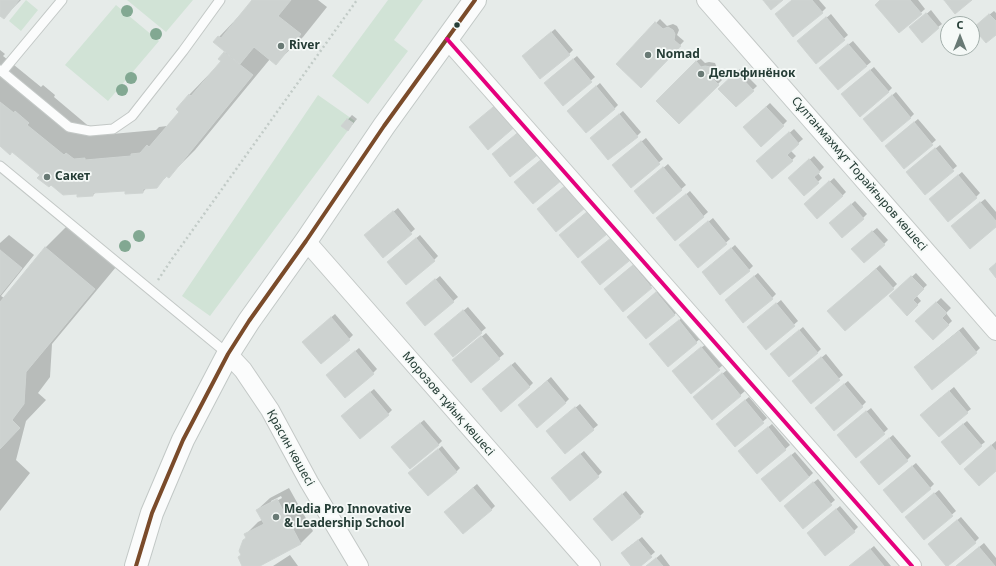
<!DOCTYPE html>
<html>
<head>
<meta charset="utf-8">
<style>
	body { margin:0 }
	#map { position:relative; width:996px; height:566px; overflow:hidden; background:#e6ebe9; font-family:"Noto Sans",sans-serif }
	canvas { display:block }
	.north { position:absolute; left:940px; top:16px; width:40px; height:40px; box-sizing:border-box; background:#f5f9f7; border:1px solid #a2aeaa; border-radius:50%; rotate:0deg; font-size:11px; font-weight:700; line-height:16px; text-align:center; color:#253d36 }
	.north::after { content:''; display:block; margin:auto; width:14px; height:18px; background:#697a75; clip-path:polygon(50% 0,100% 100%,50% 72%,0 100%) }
</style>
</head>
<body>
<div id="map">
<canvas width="996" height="566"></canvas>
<div class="north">С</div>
</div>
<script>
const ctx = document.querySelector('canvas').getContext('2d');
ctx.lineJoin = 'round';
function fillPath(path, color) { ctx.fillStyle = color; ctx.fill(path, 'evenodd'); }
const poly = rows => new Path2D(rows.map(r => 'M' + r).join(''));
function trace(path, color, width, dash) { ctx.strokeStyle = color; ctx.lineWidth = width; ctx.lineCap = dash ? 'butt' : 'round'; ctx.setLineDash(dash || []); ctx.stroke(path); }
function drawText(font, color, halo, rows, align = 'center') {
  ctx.font = font + ' "Noto Sans",sans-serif'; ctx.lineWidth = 3.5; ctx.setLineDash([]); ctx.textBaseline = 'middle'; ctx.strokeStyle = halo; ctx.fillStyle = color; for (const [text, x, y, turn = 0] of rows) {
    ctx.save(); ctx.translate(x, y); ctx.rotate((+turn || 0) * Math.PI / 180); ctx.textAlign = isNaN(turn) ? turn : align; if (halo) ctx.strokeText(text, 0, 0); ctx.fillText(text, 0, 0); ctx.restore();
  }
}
fillPath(poly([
	[26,0,38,10,21,31,9,21],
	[127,0,193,0,166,32],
	[388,0,423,0,394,40,408,51,368,104,332,76],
	[116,5,159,41,108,101,65,65],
	[318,95,355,121,210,316,182,296]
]), '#d1e3d6');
fillPath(poly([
	[0,0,21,0,4,17,0,14],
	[253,0,318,0,327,7,303,37,276,63,270,59,195,150,168,177,167,176,156,187,147,187,143,192,126,190,96,192,93,195,78,196,78,193,41,174,13,151,0,145,0,50,5,54,3,56,41,87,43,85,55,95,54,97,92,129,111,132,112,134,156,130,159,127,167,126,180,112,189,95,222,61,220,59,226,52,219,37,242,13],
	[792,0,819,0,826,8,822,12],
	[881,0,918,0,925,9,899,32],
	[931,10,942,24,938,27,915,24],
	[994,11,996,13,996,33,978,24],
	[831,14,848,35,816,63,802,38],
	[660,19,667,26,673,24,677,26,679,30,677,35,684,41,641,86,617,64],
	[555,29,573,50,569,54,523,56],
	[853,41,871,62,838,89,824,64],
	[577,56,595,77,563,104,549,79],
	[700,58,705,63,709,62,715,63,717,68,716,74,722,80,679,123,657,101],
	[874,67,892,88,888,92,846,90],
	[740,69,757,86,736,106,720,89],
	[600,83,618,105,614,109,572,107],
	[896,92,914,114,910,118,868,116],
	[770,103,787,121,762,146,744,127],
	[623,111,641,132,637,136,591,138],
	[352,115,357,119,348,130,342,126],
	[918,119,936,140,904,167,890,142],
	[794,129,803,139,790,150,796,156,792,160,762,157],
	[646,138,663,159,631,186,617,161],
	[940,145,957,166,925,193,911,168],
	[814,156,824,167,818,173,822,178,804,195,793,174],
	[668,164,686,185,653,213,640,188],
	[962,172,980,193,976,197,934,195],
	[834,178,846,192,842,196,809,200],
	[690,191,708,212,676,240,662,215],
	[985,199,996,212,996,226,956,222],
	[855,201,867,214,863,218,835,219],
	[398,208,415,229,383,257,369,232],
	[713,218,730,239,698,267,684,242],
	[73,220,121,261,52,344,50,377,38,393,46,400,26,421,16,460,30,473,0,511,0,243,9,235,34,255,1,296,4,298,46,247],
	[877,228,888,240,884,244,856,245],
	[420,235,438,256,434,260,392,258],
	[615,235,633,256,601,283],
	[735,245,753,266,749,270,707,269],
	[637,262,655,283,623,310,609,285],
	[880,265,897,284,893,288,833,307],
	[758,273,776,294,772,298,730,296],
	[916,273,927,285,916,295,921,301,907,314,894,293],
	[440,276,458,297,426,324,412,299],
	[660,289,678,311,674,315,632,313],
	[941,298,951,308,946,313,952,321,933,339,917,321],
	[781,300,798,321,766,349,752,324],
	[468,307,486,328,453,355,440,330],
	[335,314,353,335,349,339,303,342],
	[683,317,701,338,669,365,655,340],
	[803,327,821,349,817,353,775,351],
	[963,327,980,348,976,352,919,363],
	[486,333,504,354,471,381,458,356],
	[706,344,723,365,691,392,677,367],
	[359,348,377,369,373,373,331,371],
	[826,354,843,375,811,402,797,377],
	[515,362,533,383,529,387,487,385],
	[727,370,745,391,713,418,699,393],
	[551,377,569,399,565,403,519,405],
	[848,381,866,402,862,406,820,404],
	[954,387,971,409,967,412,925,411],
	[374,389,392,410,388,414,346,412],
	[749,397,767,418,735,445,721,420],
	[580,404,598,425,565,452,552,427],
	[871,408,888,429,856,457,842,431],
	[424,420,442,441,438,445,396,443],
	[967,421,985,442,981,445,946,438],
	[772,424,790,445,758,472,744,447],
	[893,435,911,456,907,460,865,458],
	[996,441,996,469,973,461],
	[442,446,460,468,456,472,414,470],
	[584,451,602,472,598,476,556,474],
	[795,452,813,473,809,477,767,475],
	[916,463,934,484,930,488,888,486],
	[818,479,835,500,803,527,789,502],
	[477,484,495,506,491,510,445,512],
	[289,488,313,531,300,544,258,566,243,566,242,554,247,537,246,534,258,522,262,520,257,510,270,498],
	[281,496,282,498,271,504,271,501],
	[939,490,956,511,924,539,910,513],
	[626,491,644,512,640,516,594,519],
	[840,506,858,527,854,531,812,529],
	[961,517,979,538,975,542,933,540],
	[642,537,655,552,639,566,633,566,626,549],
	[984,543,996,558,996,566,956,566],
	[874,546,891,566,850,566],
	[661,554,670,566,647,566],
	[290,555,298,566,273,566]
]), '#0003');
const building = poly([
	[0,0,19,0,4,19,0,16,0,0],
	[252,0,291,0,278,16,301,34,276,65,254,47,240,64,213,42,218,36,221,38,252,0],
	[763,0,783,0,771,10,763,0],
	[792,0,812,0,823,13,793,37,775,14,792,0],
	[880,0,910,0,922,14,899,33,875,5,880,0],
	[944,0,972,0,955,14,944,0],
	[926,13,939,28,922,43,909,27,926,13],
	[989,14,996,21,996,35,986,43,973,28,989,14],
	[826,17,845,40,816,64,797,41,826,17],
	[655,22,663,29,668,27,673,30,675,34,674,40,681,46,641,88,616,64,655,22],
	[551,32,570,55,540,79,522,56,551,32],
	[848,44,867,66,838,90,819,68,848,44],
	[224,52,253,75,169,178,166,176,157,188,143,189,143,193,125,194,125,191,93,193,93,196,77,197,77,194,63,195,51,185,49,187,37,178,40,175,12,152,10,155,0,146,0,102,14,113,15,111,29,123,27,125,64,155,66,153,74,159,85,158,85,160,131,156,131,154,140,153,147,145,149,147,179,112,176,109,189,94,191,96,221,61,218,59,224,52],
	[573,59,592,82,563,106,544,83,573,59],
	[696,61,701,67,705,66,711,67,714,73,712,78,719,85,679,124,656,101,696,61],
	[870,70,889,92,860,117,841,94,870,70],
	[736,72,754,91,736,107,718,89,736,72],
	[596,86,615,109,586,133,567,111,596,86],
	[892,95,911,118,882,142,863,119,892,95],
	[498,103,517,125,488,150,469,127,498,103],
	[766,107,784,126,761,147,743,127,766,107],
	[619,114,638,137,608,160,590,138,619,114],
	[347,119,353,123,348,131,341,126,347,119],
	[914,122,933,145,904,169,885,146,914,122],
	[521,130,540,153,510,177,492,154,521,130],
	[789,132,799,144,787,155,793,161,772,179,756,161,789,132],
	[641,141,660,164,631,188,612,165,641,141],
	[935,148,954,171,925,195,906,172,935,148],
	[543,158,562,180,533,204,514,182,543,158],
	[809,159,820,172,814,177,819,183,804,196,788,178,809,159],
	[663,167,682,190,653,214,634,191,663,167],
	[958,175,977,198,948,222,929,199,958,175],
	[829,181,843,196,817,219,804,204,829,181],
	[566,185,585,208,556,232,537,209,566,185],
	[686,194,704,217,675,241,656,218,686,194],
	[980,202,996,221,996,227,970,249,951,226,980,202],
	[851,204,864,219,842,238,829,223,851,204],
	[393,211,412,234,383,258,364,235,393,211],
	[588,211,607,234,578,258,559,235,588,211],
	[708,221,727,244,698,268,679,245,708,221],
	[872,231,885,245,864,263,851,249,872,231],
	[416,238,435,261,406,285,387,262,416,238],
	[611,238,629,261,600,285,581,262,611,238],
	[45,247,95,289,26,372,24,404,12,420,20,428,0,449,0,302,45,247],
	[731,248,750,271,720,295,702,272,731,248],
	[0,250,22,268,0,295,0,250],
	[996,263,996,278,989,269,996,263],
	[633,265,652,288,623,312,604,289,633,265],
	[876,269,894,289,845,331,827,311,876,269],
	[754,276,773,299,743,323,725,300,754,276],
	[911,276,924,289,913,300,918,305,907,316,889,296,911,276],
	[435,279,454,302,425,326,406,303,435,279],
	[656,292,675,315,646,339,627,317,656,292],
	[936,302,947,313,942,318,949,325,933,340,915,321,936,302],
	[776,303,795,326,766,350,747,327,776,303],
	[463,310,482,333,453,357,434,334,463,310],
	[331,317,350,340,321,364,302,342,331,317],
	[679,320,697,343,668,367,649,344,679,320],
	[799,330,818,353,789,377,770,354,799,330],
	[959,331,977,353,932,390,914,367,959,331],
	[481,336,500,359,471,383,452,360,481,336],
	[701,347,720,370,691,394,672,371,701,347],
	[355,351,374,374,345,398,326,375,355,351],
	[821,357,840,380,811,404,792,381,821,357],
	[511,365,530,387,501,412,482,389,511,365],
	[722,373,741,396,712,420,693,397,722,373],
	[547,381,566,403,537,428,518,405,547,381],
	[844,384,863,407,834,431,815,408,844,384],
	[949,391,968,413,939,437,920,415,949,391],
	[370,392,389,415,360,439,341,416,370,392],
	[745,400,764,423,735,447,716,424,745,400],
	[575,407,594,430,565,454,546,431,575,407],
	[866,411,885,434,856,458,837,435,866,411],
	[420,423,439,445,410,469,391,447,420,423],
	[963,424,982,446,960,465,941,442,963,424],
	[768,427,786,450,757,474,738,451,768,427],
	[889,438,908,461,879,485,860,462,889,438],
	[991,445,996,451,996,471,979,486,964,469,991,445],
	[438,449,457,472,428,496,408,473,438,449],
	[580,454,599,477,570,501,551,478,580,454],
	[791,455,809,477,780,502,761,479,791,455],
	[912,466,931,489,902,513,883,490,912,466],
	[813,482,832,505,803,529,784,506,813,482],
	[473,488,492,510,463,534,444,512,473,488],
	[934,493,953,516,924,540,905,517,934,493],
	[622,494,641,517,612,541,593,519,622,494],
	[277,499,301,544,260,566,242,566,238,557,241,555,239,551,243,540,246,538,244,534,264,524,256,510,277,499],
	[836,509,855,532,825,556,807,533,836,509],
	[957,520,976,543,948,566,946,566,928,544,957,520],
	[638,540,652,557,641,566,631,566,621,553,638,540],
	[979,547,995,566,956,566,979,547],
	[870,549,884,566,849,566,870,549],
	[656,558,663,566,646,566,656,558]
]);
fillPath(building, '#cdd2d0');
trace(building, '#cfd4d2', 1);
const lane = poly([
	[0,70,69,127,90,131,113,129,132,116,183,51,220,0],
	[2,72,62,0],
	[0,166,228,354]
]);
const street = poly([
	[706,0,996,331],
	[447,39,912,566],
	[306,241,591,566],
	[228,354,243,370,270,410,309,482,359,566]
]);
const secondary = poly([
	[136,566,152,513,183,440,228,354,249,321,306,241,384,126,475,0]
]);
trace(lane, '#c3c8c6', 11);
trace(street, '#c3c8c6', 20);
trace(secondary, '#c2c8c6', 24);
trace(poly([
	[158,280,172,259,357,0]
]), '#c2cbc7', 2.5, [2, 3]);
trace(lane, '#fbfcfc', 9);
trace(street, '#fbfcfc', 18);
trace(secondary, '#fbfcfc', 22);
trace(poly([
	[136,566,152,513,183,440,228,354,249,321,306,241,384,126,475,0]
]), '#7a4b2a', 4);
trace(poly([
	[447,39,912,566]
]), '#e5007d', 4);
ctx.fillStyle = '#82a892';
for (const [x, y] of [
	[127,11],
	[156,34],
	[131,78],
	[122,90],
	[139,236],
	[125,246]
]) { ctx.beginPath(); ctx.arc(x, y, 6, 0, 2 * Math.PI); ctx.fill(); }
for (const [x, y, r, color] of [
	[457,25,3.5,"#253d36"],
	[281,46,4,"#697a75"],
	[648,55,4,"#697a75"],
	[701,74,4,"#697a75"],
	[47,177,4,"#697a75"],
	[276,517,4,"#697a75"]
]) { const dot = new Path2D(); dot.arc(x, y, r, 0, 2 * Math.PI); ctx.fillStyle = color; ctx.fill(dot); trace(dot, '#f5f9f7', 1.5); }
drawText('bold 12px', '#253d36', '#f5f9f7', [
	["River",289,46],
	["Nomad",656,55],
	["Дельфинёнок",709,74],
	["Сакет",55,177],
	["Media Pro Innovative",284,510],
	["& Leadership School",284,524]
], 'left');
drawText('12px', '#253d36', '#f5f9f7', [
	["Сұлтанмахмұт Торайғыров көшесі",859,174,49],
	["Морозов тұйық көшесі",448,404,49],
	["Красин көшесі",290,448,61]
]);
</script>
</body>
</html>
